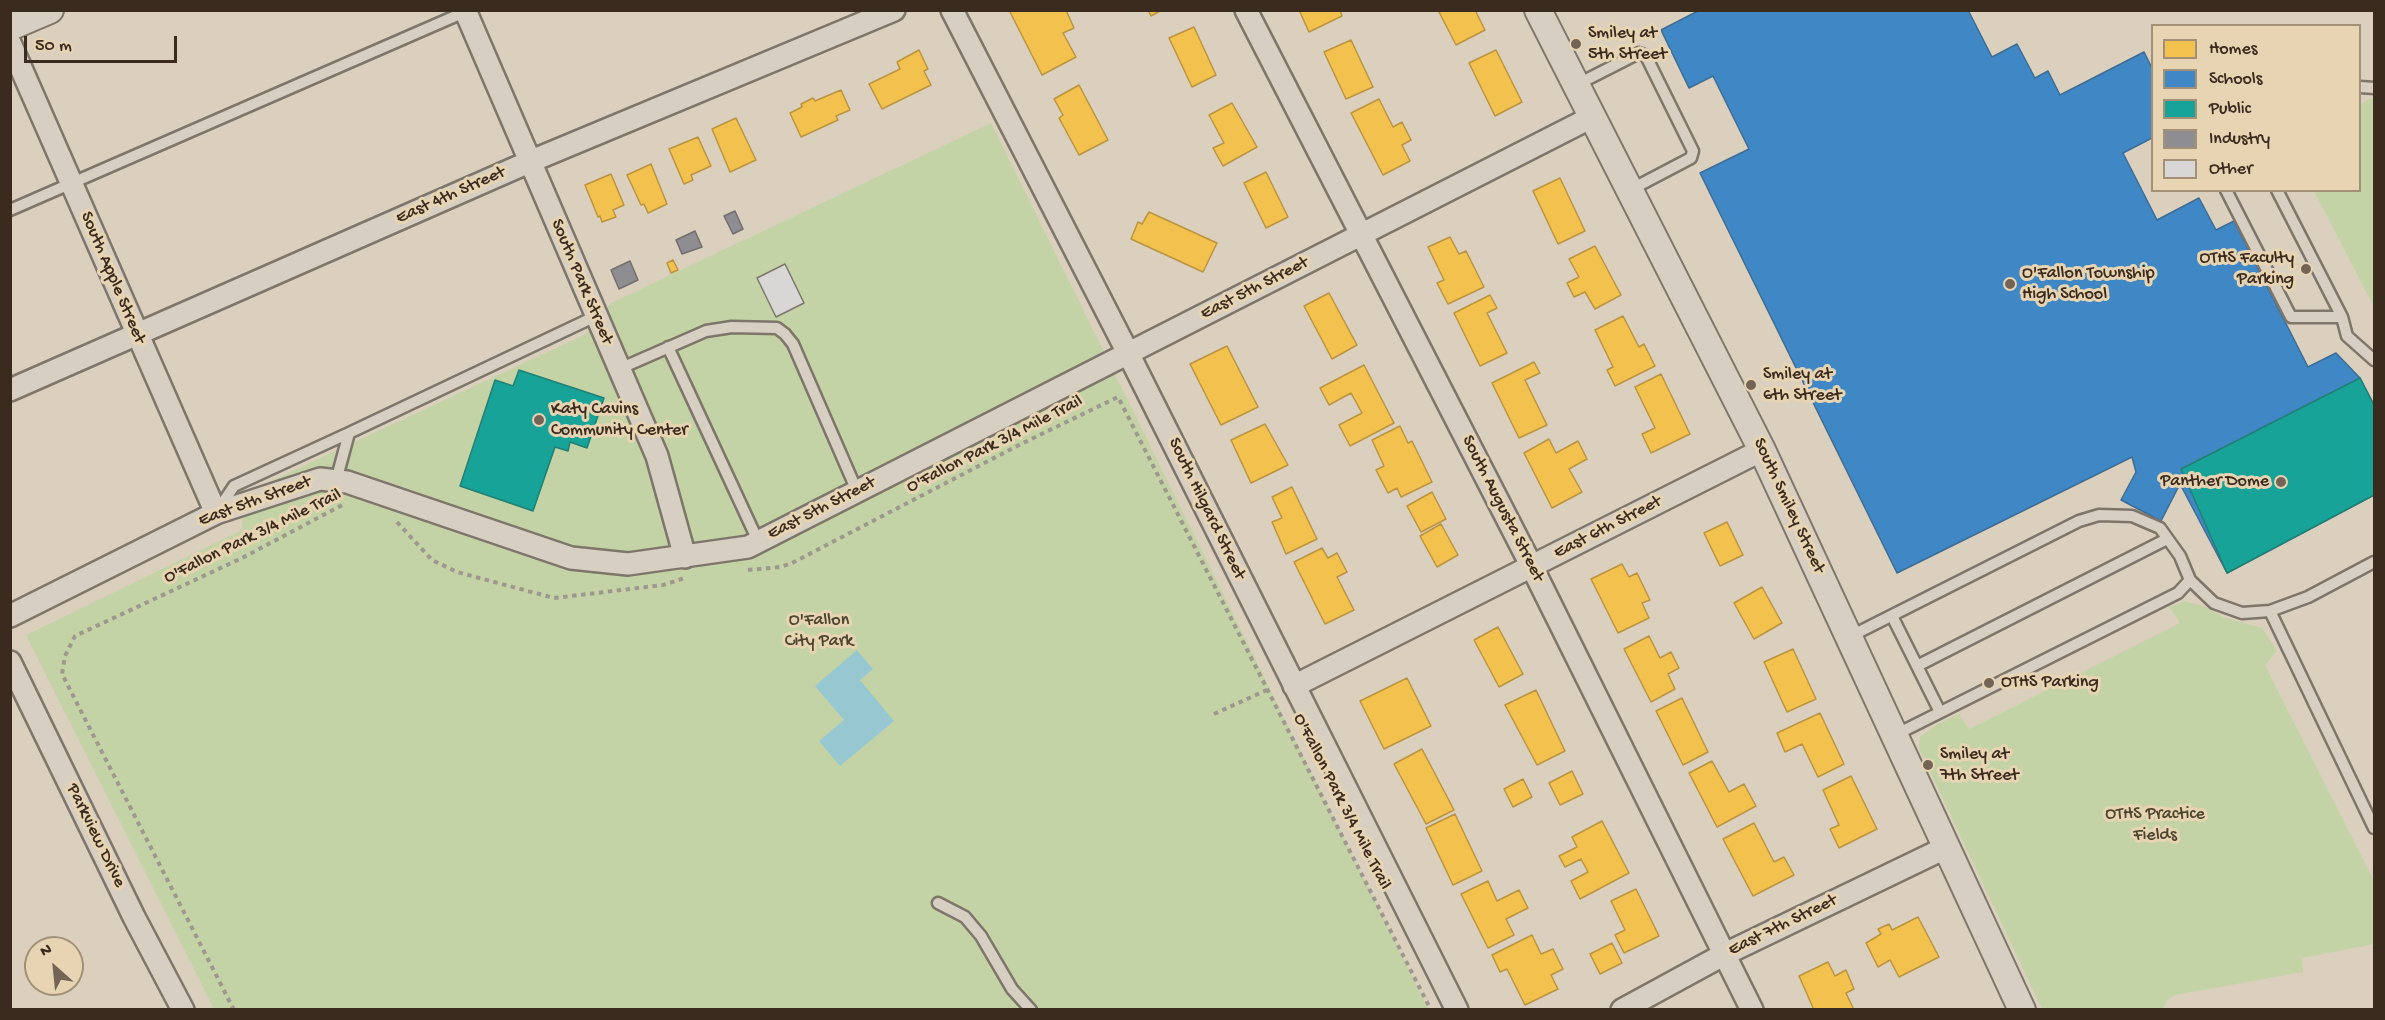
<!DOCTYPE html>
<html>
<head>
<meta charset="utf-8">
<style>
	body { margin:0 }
	#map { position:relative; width:2385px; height:1020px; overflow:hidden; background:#dbd0be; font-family:"Gochi Hand",sans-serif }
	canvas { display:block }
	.frame { position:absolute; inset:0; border:12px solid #3b2a1e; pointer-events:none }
	.legend { position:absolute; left:2151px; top:24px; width:210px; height:168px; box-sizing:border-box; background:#e7d4b2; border:2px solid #a29077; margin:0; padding:8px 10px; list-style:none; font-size:18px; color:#3b2a1e }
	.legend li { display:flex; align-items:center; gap:12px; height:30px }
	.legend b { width:30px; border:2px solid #a29077 }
	.north { position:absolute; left:24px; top:936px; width:60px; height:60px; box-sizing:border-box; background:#e7d4b2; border:2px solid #a29077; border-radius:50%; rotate:333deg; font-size:16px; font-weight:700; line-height:24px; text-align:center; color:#3b2a1e }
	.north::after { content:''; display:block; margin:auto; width:21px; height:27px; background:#736456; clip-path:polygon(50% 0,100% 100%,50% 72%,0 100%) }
	.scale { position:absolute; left:24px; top:36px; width:153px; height:27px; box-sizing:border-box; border:3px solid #3b2a1e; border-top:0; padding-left:8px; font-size:18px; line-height:21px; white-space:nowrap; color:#3b2a1e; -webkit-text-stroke:4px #e7d4b2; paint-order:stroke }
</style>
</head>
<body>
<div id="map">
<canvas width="2385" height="1020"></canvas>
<div class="frame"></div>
<ul class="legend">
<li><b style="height:16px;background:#f2c14e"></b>Homes</li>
<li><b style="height:16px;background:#3f88c5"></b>Schools</li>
<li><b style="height:16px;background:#17a398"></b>Public</li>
<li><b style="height:16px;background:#8d8d92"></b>Industry</li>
<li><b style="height:16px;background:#d9d7d6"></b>Other</li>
</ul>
<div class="north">N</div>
<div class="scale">50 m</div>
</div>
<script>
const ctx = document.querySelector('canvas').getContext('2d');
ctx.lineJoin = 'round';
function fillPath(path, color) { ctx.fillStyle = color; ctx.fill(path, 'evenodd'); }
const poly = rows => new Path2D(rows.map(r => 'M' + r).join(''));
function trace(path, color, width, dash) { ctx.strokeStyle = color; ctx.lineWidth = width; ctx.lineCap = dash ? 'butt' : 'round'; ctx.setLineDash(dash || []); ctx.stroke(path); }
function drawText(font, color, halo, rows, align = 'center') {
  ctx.font = font + ' "Gochi Hand",sans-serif'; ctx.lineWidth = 6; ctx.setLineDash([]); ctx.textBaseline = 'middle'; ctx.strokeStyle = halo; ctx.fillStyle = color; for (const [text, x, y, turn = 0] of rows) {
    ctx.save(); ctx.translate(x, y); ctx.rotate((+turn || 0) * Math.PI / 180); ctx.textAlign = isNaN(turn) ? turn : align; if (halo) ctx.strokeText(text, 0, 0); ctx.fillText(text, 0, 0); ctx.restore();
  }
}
fillPath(poly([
	[2369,99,2374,99,2374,307,2314,191,2360,190,2360,105],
	[991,123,1428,1009,214,1009,26,635,242,530,243,494,586,334,611,303],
	[2185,601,2206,607,2223,617,2262,628,2277,651,2265,665,2374,881,2374,944,2302,958,2303,972,2175,995,2167,1000,2163,1009,2042,1009,1919,748,1920,737,1938,724,1959,714,1969,729,2180,623,2169,607]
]), '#c4d3a5');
fillPath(poly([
	[857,650,873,669,860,680,894,721,840,766,819,741,844,720,815,686]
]), '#97c8d2');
const homes = poly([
	[1009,10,1066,10,1074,28,1063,33,1076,57,1042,75,1009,10],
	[1148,10,1162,10,1151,16,1148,10],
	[1299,10,1340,10,1342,16,1309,32,1299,10],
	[1438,10,1475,10,1485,30,1456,45,1438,10],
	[1194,27,1216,75,1192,87,1169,38,1194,27],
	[1351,40,1373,87,1346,99,1324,52,1351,40],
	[919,50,928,69,924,71,931,85,882,109,869,84,900,69,897,62,919,50],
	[1496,50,1522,102,1495,116,1469,63,1496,50],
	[1079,85,1108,140,1079,155,1059,118,1063,115,1054,99,1079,85],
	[841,90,850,110,836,116,838,120,801,137,790,113,802,107,801,104,813,98,815,101,841,90],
	[1379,99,1393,127,1402,122,1411,140,1402,145,1410,161,1383,175,1351,113,1379,99],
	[1232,103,1257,147,1223,166,1213,148,1224,143,1209,115,1232,103],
	[736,118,756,160,730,172,712,129,736,118],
	[698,137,711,166,691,175,693,180,684,184,669,149,698,137],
	[651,164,667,204,648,213,644,204,641,205,627,175,651,164],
	[1266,172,1288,217,1266,228,1244,183,1266,172],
	[611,174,624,205,613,210,616,217,602,222,600,216,598,217,585,185,611,174],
	[1560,178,1585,231,1558,244,1533,191,1560,178],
	[1149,212,1217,243,1203,272,1131,239,1138,222,1142,224,1149,212],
	[1450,237,1459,254,1466,251,1484,287,1448,304,1437,283,1444,280,1428,247,1450,237],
	[1595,246,1621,295,1595,309,1585,292,1574,297,1567,283,1579,277,1569,259,1595,246],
	[673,260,678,270,671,273,667,263,673,260],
	[1329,293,1357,345,1332,359,1304,306,1329,293],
	[1490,295,1497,308,1487,313,1507,353,1480,366,1454,313,1490,295],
	[1623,316,1639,347,1644,344,1655,366,1615,386,1607,370,1613,367,1595,330,1623,316],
	[1227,346,1258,407,1221,425,1190,364,1227,346],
	[1534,362,1540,373,1525,380,1547,425,1519,438,1492,383,1534,362],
	[1364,365,1394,423,1350,446,1339,425,1362,413,1351,393,1329,405,1320,388,1364,365],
	[1661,374,1690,434,1651,453,1642,434,1655,428,1635,387,1661,374],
	[1265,424,1288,465,1251,483,1231,440,1265,424],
	[1400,426,1408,443,1412,441,1432,482,1401,497,1397,488,1388,493,1376,470,1384,466,1372,440,1400,426],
	[1549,439,1556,453,1578,441,1587,459,1569,469,1582,492,1552,508,1524,453,1549,439],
	[1292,487,1317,539,1286,554,1272,522,1282,518,1272,497,1292,487],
	[1432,492,1446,519,1421,532,1407,506,1432,492],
	[1727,522,1743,555,1720,566,1704,533,1727,522],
	[1441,524,1458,555,1437,567,1420,536,1441,524],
	[1322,548,1328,558,1337,553,1347,572,1337,577,1354,610,1325,624,1294,562,1322,548],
	[1622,564,1629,577,1637,573,1650,600,1642,603,1649,618,1618,633,1591,579,1622,564],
	[1762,587,1782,623,1754,639,1734,603,1762,587],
	[1498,627,1523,674,1499,687,1474,640,1498,627],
	[1649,636,1660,658,1671,652,1679,668,1668,674,1675,689,1651,702,1624,649,1649,636],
	[1793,649,1816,699,1787,712,1764,662,1793,649],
	[1407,678,1431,726,1384,749,1360,701,1407,678],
	[1536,690,1565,751,1537,765,1505,705,1536,690],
	[1682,698,1708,752,1683,765,1656,711,1682,698],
	[1820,713,1844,764,1818,777,1802,744,1785,752,1777,733,1820,713],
	[1422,749,1454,810,1426,824,1394,764,1422,749],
	[1712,761,1729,792,1744,784,1756,806,1717,827,1689,773,1712,761],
	[1572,771,1583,794,1560,805,1549,783,1572,771],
	[1851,776,1877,829,1839,848,1830,829,1839,825,1823,790,1851,776],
	[1523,779,1532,797,1513,807,1504,789,1523,779],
	[1455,814,1482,871,1453,885,1426,828,1455,814],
	[1602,821,1629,873,1580,899,1571,881,1588,872,1581,859,1565,867,1559,856,1577,847,1572,837,1602,821],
	[1754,823,1774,862,1784,857,1794,875,1753,896,1723,839,1754,823],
	[1488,881,1497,901,1519,890,1528,908,1506,919,1514,935,1488,948,1461,894,1488,881],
	[1636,889,1659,936,1624,953,1615,935,1625,930,1611,901,1636,889],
	[1918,917,1939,957,1899,977,1890,960,1878,967,1866,943,1881,934,1878,929,1889,924,1892,930,1918,917],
	[1532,935,1541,954,1553,949,1563,969,1551,975,1558,989,1525,1005,1507,969,1500,972,1492,955,1532,935],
	[1612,943,1622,963,1600,974,1590,954,1612,943],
	[1828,962,1835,976,1846,970,1854,989,1846,993,1854,1010,1814,1010,1799,976,1828,962]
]);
fillPath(homes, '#f2c14e');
trace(homes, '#bb9440', 1.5);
const schools = poly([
	[1700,10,1968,10,1992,57,2017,44,2035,78,2048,71,2060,95,2144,52,2152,68,2152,138,2123,153,2157,220,2199,198,2216,230,2234,221,2308,367,2336,353,2360,378,2374,405,2374,495,2227,573,2180,484,2161,521,2121,500,2136,472,2132,457,1897,573,1700,173,1749,149,1713,76,1689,88,1661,30,1700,10]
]);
fillPath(schools, '#3f88c5');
trace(schools, '#3e6c93', 1.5);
const public = poly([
	[519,370,604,398,587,448,570,442,568,451,555,447,533,511,460,486,495,380,513,386,519,370],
	[2360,378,2374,405,2374,495,2227,573,2181,469,2360,378]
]);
fillPath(public, '#17a398');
trace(public, '#227f73', 1.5);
const industry = poly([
	[735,211,743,229,733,234,724,216,735,211],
	[695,231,702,247,682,254,676,240,695,231],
	[630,261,638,280,619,289,611,270,630,261]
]);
fillPath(industry, '#8d8d92');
trace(industry, '#746f6f', 1.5);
const building = poly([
	[785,264,804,303,776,317,757,278,785,264]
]);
fillPath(building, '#d9d7d6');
trace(building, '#7e766b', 1.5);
const service = poly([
	[1576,85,1639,53,1646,56,1693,151,1691,158,1630,190],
	[2360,87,2374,88],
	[2226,190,2291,317,2342,317,2277,190],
	[10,210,467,11],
	[2342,317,2347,336,2374,360],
	[668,347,758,541],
	[619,369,706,331,732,327,777,328,785,334,793,344,857,491],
	[336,481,349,433,596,316],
	[218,510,234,486,349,433],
	[2190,580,2214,603,2242,613,2270,611,2308,597,2374,562],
	[2270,611,2374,828],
	[1892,616,1940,712],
	[1849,637,2079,521,2099,515,2132,516,2160,528,2180,556,2190,580,2178,593,1895,735],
	[1917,666,2167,539],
	[938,903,965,917,981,936,1012,989,1031,1010]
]);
const minor = poly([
	[465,10,657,456,685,557],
	[952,10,1128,353,1457,1010],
	[1246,10,1532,567,1752,1010],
	[10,43,216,513],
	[10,390,529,162,894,10],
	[10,616,216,513,320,479,347,482,571,558,628,564,748,547,1592,117],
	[10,662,134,917,183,1010],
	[1294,686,1762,450],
	[1622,1010,1723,955,1947,847]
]);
const tertiary = poly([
	[1538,10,1762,450,2022,1010],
	[10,27,50,10]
]);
trace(service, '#7e766b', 15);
trace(minor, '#7e766b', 26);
trace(tertiary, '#7e766b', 30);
trace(poly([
	[397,522,432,560,457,572,554,598,663,585,685,578],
	[748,570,780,567,792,563,1019,445,1118,397,1431,1010],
	[1214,714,1269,689],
	[234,1010,62,674,65,656,75,636,242,558,346,503]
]), '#9f988e', 4, [4.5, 4.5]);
trace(service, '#d7cfc2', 10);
trace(minor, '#d7cfc2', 21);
trace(tertiary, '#d7cfc2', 26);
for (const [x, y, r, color] of [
	[1576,44,6,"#736456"],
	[2306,269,6,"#736456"],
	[2010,284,6,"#736456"],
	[1751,385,6,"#736456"],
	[539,420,6,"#736456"],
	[2281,482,6,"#736456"],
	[1989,683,6,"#736456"],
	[1928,765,6,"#736456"]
]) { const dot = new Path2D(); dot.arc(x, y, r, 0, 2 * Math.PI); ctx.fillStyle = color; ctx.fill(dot); trace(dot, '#e7d4b2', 2); }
drawText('18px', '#3b2a1e', '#e7d4b2', [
	["Smiley at",1588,34],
	["5th Street",1588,55],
	["OTHS Faculty",2294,259,"right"],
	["Parking",2294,280,"right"],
	["O'Fallon Township",2022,274],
	["High School",2022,295],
	["Smiley at",1763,375],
	["6th Street",1763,396],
	["Katy Cavins",551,410],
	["Community Center",551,431],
	["Panther Dome",2269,482,"right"],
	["OTHS Parking",2001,683],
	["Smiley at",1940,755],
	["7th Street",1940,776]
], 'left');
drawText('18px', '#3b2a1e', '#e7d4b2', [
	["East 4th Street",451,196,-24],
	["South Apple Street",112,278,67],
	["South Park Street",581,282,67],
	["East 5th Street",1255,289,-27],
	["O'Fallon Park 3/4 Mile Trail",995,445,-27],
	["East 5th Street",255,502,-20],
	["South Smiley Street",1788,506,65],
	["East 5th Street",822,509,-27],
	["South Hilgard Street",1206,509,64],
	["South Augusta Street",1502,509,63],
	["East 6th Street",1608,528,-27],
	["O'Fallon Park 3/4 Mile Trail",253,537,-26],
	["O'Fallon Park 3/4 Mile Trail",1341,802,63],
	["Parkview Drive",95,836,64],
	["East 7th Street",1783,926,-26]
]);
drawText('18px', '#4d442f', '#e7d4b2', [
	["O'Fallon",819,621],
	["City Park",819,642],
	["OTHS Practice",2155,815],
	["Fields",2155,836]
]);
</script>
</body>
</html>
